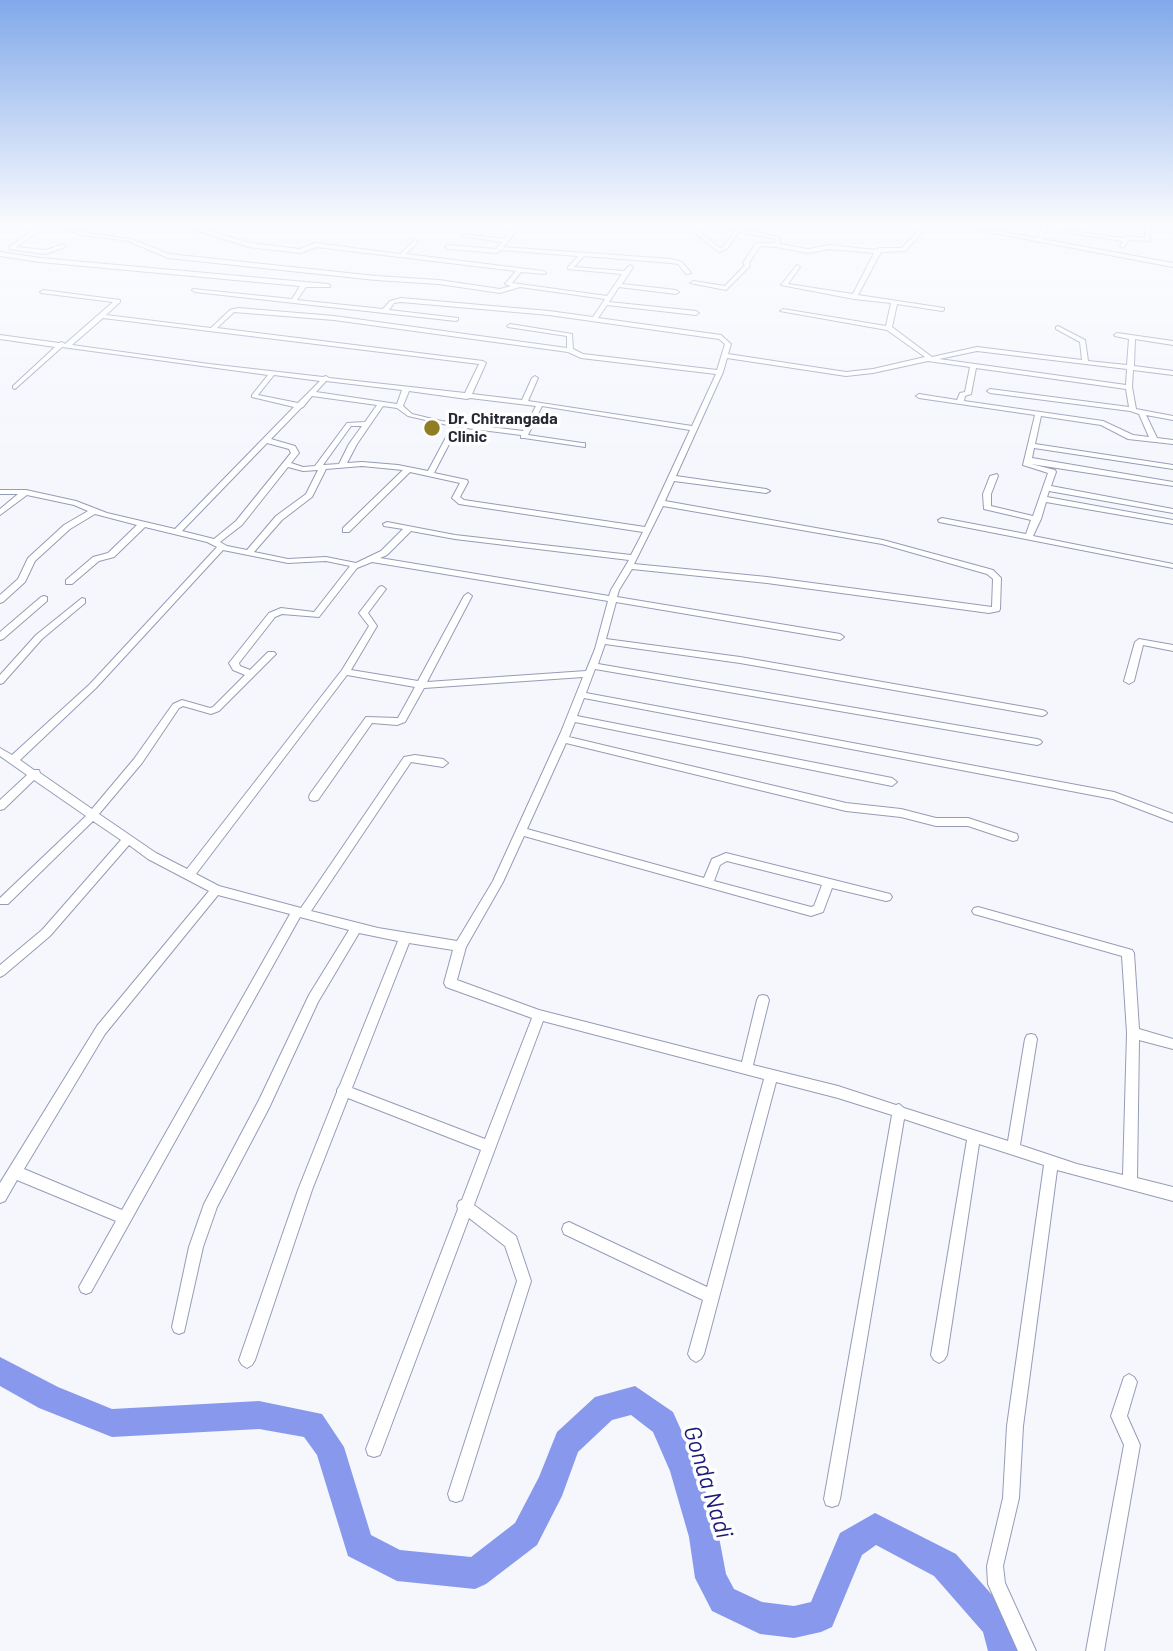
<!DOCTYPE html>
<html>
<head>
<meta charset="utf-8">
<style>
	body { margin:0 }
	canvas { display:block; background:#f5f7fd }
</style>
</head>
<body>
<canvas width="1173" height="1651"></canvas>
<script>
const ctx = document.querySelector('canvas').getContext('2d');
ctx.lineJoin = 'round';
const poly = rows => new Path2D(rows.map(r => 'M' + r).join(''));
function fillPath(path, color) { ctx.fillStyle = color; ctx.fill(path, 'evenodd'); }
function trace(path, color, width, dash) { ctx.strokeStyle = color; ctx.lineWidth = width; ctx.lineCap = dash ? 'butt' : 'round'; ctx.setLineDash(dash || []); ctx.stroke(path); }
function drawText(font, color, halo, rows, align = 'center') {
  ctx.font = font + ' Barlow,sans-serif'; ctx.lineWidth = 7; ctx.setLineDash([]); ctx.textBaseline = 'middle'; ctx.strokeStyle = halo; ctx.fillStyle = color; for (const [text, x, y, turn = 0] of rows) {
    ctx.save(); ctx.translate(x, y); ctx.rotate((+turn || 0) * Math.PI / 180); ctx.textAlign = isNaN(turn) ? turn : align; if (halo) ctx.strokeText(text, 0, 0); ctx.fillText(text, 0, 0); ctx.restore();
  }
}
fillPath(poly([
	[0,1357,58,1387,112,1409,259,1401,322,1414,344,1447,371,1535,400,1550,471,1557,515,1523,539,1477,557,1432,595,1397,635,1386,673,1412,699,1470,719,1537,726,1574,734,1589,762,1602,794,1606,811,1602,840,1533,875,1513,956,1554,1008,1613,1020,1651,988,1651,983,1632,934,1576,876,1545,862,1555,832,1627,821,1632,794,1638,760,1634,712,1611,695,1578,689,1537,670,1471,653,1432,631,1415,612,1420,578,1452,562,1496,537,1545,486,1584,475,1589,397,1581,348,1556,317,1455,304,1437,259,1429,112,1437,39,1408,0,1386,0,1357]
]), '#8899ed');
const minor = poly([
	[39,226,46,226,16,247,46,250,63,244,66,246,65,247,46,254,9,249,9,247,39,226],
	[60,226,68,226,82,232,131,239,169,254,376,276,439,280,500,289,511,286,505,284,516,271,316,247,301,253,249,247,192,229,164,226,195,226,250,243,300,249,315,243,400,254,415,240,418,242,406,254,543,271,546,273,545,274,521,272,512,283,607,296,622,274,568,269,568,267,578,256,500,250,497,253,448,249,445,247,448,245,496,249,502,242,461,236,464,234,504,239,515,226,521,226,503,247,671,259,682,262,691,273,686,274,678,264,671,263,584,256,574,267,624,271,630,265,633,267,622,284,676,290,679,292,676,294,619,287,609,302,696,311,699,313,696,315,607,305,598,318,721,335,731,344,728,354,846,372,873,369,925,357,887,330,780,311,783,309,886,326,891,303,854,299,781,285,797,265,800,267,788,284,853,294,874,253,830,249,808,253,777,247,760,246,749,263,750,266,726,290,690,283,693,281,725,286,745,265,743,263,756,243,775,243,775,239,739,232,727,249,719,252,685,226,692,226,720,248,723,247,735,231,715,226,727,226,780,237,780,244,808,249,830,245,876,250,879,248,902,248,922,226,928,226,905,251,881,252,858,295,944,308,944,310,942,311,897,304,892,327,932,357,977,347,1082,360,1080,342,1056,329,1056,327,1058,326,1085,340,1088,361,1127,365,1129,339,1115,336,1114,335,1117,333,1173,341,1173,345,1135,339,1134,366,1173,371,1173,375,1133,370,1132,387,1136,409,1173,416,1173,420,1146,415,1157,438,1173,440,1173,444,1128,439,1101,425,1041,416,1035,444,1173,465,1173,469,1034,448,1032,458,1173,482,1173,486,1031,464,1055,470,1056,472,1051,486,1173,509,1173,513,1049,491,1047,497,1173,520,1173,524,1046,502,1041,519,1033,536,1173,564,1173,568,939,522,938,520,942,518,1026,534,1031,520,984,509,983,494,990,476,997,474,998,476,991,494,991,506,1033,516,1048,473,1023,465,1035,415,919,398,916,396,919,394,957,400,960,393,965,392,970,367,928,361,873,373,846,376,727,358,723,372,676,476,766,489,770,491,766,493,674,481,665,501,883,540,993,570,1001,578,1000,609,999,611,989,613,767,583,632,569,619,590,617,597,840,634,844,637,840,640,616,602,606,639,740,657,1042,710,1045,711,1047,713,1045,715,1042,716,740,663,605,644,598,664,1037,739,1040,740,1042,742,1040,744,1037,745,595,669,586,693,1114,792,1173,814,1173,822,1113,799,584,698,577,716,892,778,897,782,892,786,575,722,569,737,846,803,901,809,936,818,968,818,1017,834,1018,837,1017,840,1013,841,968,826,936,826,901,817,846,811,566,743,527,829,704,878,712,859,726,853,890,894,892,897,890,900,886,901,832,888,823,912,811,916,524,836,503,882,466,947,457,980,539,1010,742,1062,757,1000,759,996,763,995,767,996,769,1000,753,1065,838,1086,896,1105,899,1104,904,1108,1008,1141,1025,1039,1027,1035,1031,1034,1035,1035,1037,1039,1020,1145,1077,1164,1123,1175,1127,1033,1122,956,978,915,974,914,972,911,974,908,978,907,1132,950,1134,953,1139,1029,1173,1039,1173,1049,1139,1040,1137,1178,1173,1187,1173,1201,1057,1170,1023,1426,1019,1498,1003,1566,1005,1583,1036,1651,1018,1651,988,1584,987,1566,1003,1498,1007,1426,1044,1165,979,1144,947,1355,944,1360,939,1363,934,1360,931,1355,967,1140,904,1119,840,1499,838,1505,832,1507,826,1505,824,1499,892,1115,838,1098,776,1082,704,1354,701,1359,696,1362,691,1359,688,1354,703,1300,564,1234,562,1229,564,1224,569,1222,707,1287,764,1079,543,1021,474,1205,516,1236,531,1281,464,1494,462,1500,456,1502,450,1500,448,1494,517,1281,505,1246,469,1218,380,1455,374,1457,368,1455,366,1449,458,1209,457,1206,459,1201,462,1200,481,1150,348,1098,312,1190,255,1360,252,1365,247,1368,242,1365,239,1360,298,1190,337,1092,337,1090,340,1085,398,941,359,933,318,1002,269,1108,217,1207,203,1247,184,1332,179,1334,174,1332,172,1327,189,1247,204,1204,259,1100,309,995,349,930,300,917,91,1292,86,1294,81,1292,79,1287,116,1221,17,1180,5,1201,0,1203,0,1183,97,1026,209,891,148,859,129,845,50,936,4,975,0,977,0,965,42,930,121,840,93,821,8,904,0,904,0,898,86,816,34,780,4,809,0,810,0,800,27,775,0,756,0,748,12,755,90,684,217,547,207,542,145,527,114,557,99,561,72,584,66,584,66,580,93,557,108,553,137,525,95,514,70,529,35,561,25,582,3,602,0,603,0,595,18,579,28,558,64,525,88,511,74,505,27,495,0,515,0,509,18,494,0,494,0,490,26,490,76,501,107,513,175,529,294,407,252,397,252,395,268,375,62,347,15,389,13,388,13,386,55,347,0,339,0,335,59,343,62,342,65,344,113,302,41,293,40,292,43,290,120,300,120,302,106,315,211,328,230,310,238,308,334,316,567,348,567,336,508,327,507,326,510,324,572,334,573,349,583,354,717,370,725,344,719,339,549,315,401,302,394,303,389,310,458,318,458,320,456,321,195,292,192,290,193,289,292,299,300,286,40,262,0,256,0,252,40,258,328,284,330,285,330,287,306,287,297,300,383,309,390,301,401,298,549,311,593,317,605,299,520,287,500,293,439,284,376,280,168,258,128,241,81,235,60,226],
	[234,312,334,320,568,352,581,358,716,374,692,426,528,401,538,378,535,376,532,378,522,400,472,394,486,363,483,361,217,328,234,312],
	[103,318,479,364,465,393,329,378,326,376,323,377,209,364,72,345,103,318],
	[977,351,1127,369,1126,385,939,359,977,351],
	[976,368,1126,389,1129,407,990,389,987,391,990,393,1130,411,1139,414,1149,437,1133,435,1103,421,964,401,965,396,971,394,976,368],
	[274,375,320,381,298,403,258,395,274,375],
	[326,381,402,390,397,404,316,392,326,381],
	[409,391,467,399,470,398,536,406,523,431,441,421,412,414,403,406,409,391],
	[312,396,377,405,365,422,347,423,315,466,303,467,291,463,299,453,295,446,271,439,301,408,303,407,312,396],
	[383,406,397,408,408,416,452,426,428,471,398,465,362,462,347,463,357,444,383,406],
	[542,406,690,430,645,527,464,500,460,497,468,482,467,480,434,473,458,427,521,435,521,438,524,438,585,447,585,443,582,443,528,435,542,406],
	[351,426,362,426,349,444,339,464,323,465,351,426],
	[267,443,289,449,291,453,236,521,214,539,182,531,267,443],
	[362,466,403,470,343,528,343,532,349,532,410,472,460,483,452,498,459,504,643,532,631,555,455,535,387,522,383,524,384,526,403,529,381,551,356,563,326,557,288,559,254,552,282,520,312,497,326,469,362,466],
	[288,467,303,471,318,470,306,494,276,516,247,550,227,546,220,542,242,525,288,467],
	[663,506,882,544,987,574,993,579,992,607,767,577,634,564,663,506],
	[411,531,455,539,629,560,611,590,609,596,380,558,387,555,411,531],
	[223,550,288,563,326,561,350,566,314,612,281,608,269,613,229,663,233,670,245,675,213,707,210,708,182,700,173,704,134,759,92,809,40,773,39,770,34,770,20,760,96,688,223,550],
	[372,562,608,601,595,649,586,671,427,682,472,596,468,593,464,596,418,681,351,670,377,626,368,613,386,589,382,586,379,587,359,613,369,626,342,670,187,869,156,853,99,814,142,763,179,708,183,706,211,714,219,711,276,654,274,652,268,652,250,670,240,666,239,663,275,617,282,614,319,617,357,568,372,562],
	[347,675,415,687,398,718,366,717,310,794,309,797,310,800,314,801,318,800,372,723,397,725,405,722,424,688,583,677,561,732,493,881,457,941,378,928,311,911,411,762,443,767,448,763,443,759,415,755,404,757,301,908,219,886,196,874,347,675],
	[727,861,822,885,814,906,811,907,714,881,720,865,727,861],
	[218,895,290,914,122,1210,24,1169,105,1034,218,895],
	[409,943,453,950,444,983,446,987,532,1018,485,1139,352,1088,409,943],
	[444,226,450,226,446,229,444,226],
	[828,226,834,226,834,227,831,229,828,226],
	[957,226,970,226,1037,238,1043,226,1049,226,1042,239,1173,263,1173,267,957,226],
	[1145,226,1151,226,1150,241,1129,240,1123,248,1120,246,1123,241,1062,232,1065,230,1124,238,1127,236,1145,238,1145,226],
	[44,596,47,597,47,601,3,639,0,640,0,632,41,597,44,596],
	[82,598,85,599,85,603,42,639,3,683,0,684,0,675,36,635,82,598],
	[1139,639,1173,645,1173,651,1143,645,1134,681,1129,684,1124,681,1135,642,1139,639],
	[1129,1374,1134,1377,1137,1382,1127,1416,1140,1445,1104,1651,1086,1651,1124,1445,1111,1416,1124,1377,1129,1374]
]);
trace(minor, '#959cb7', 2);
fillPath(minor, '#fff');
const sky = ctx.createLinearGradient(0, 0, 0, 457);
sky.addColorStop(0, '#81a9ea');
sky.addColorStop(0.49, '#fafbfe');
sky.addColorStop(1, '#fafbfe00');
ctx.fillStyle = sky;
ctx.fillRect(0, 0, 1173, 457);
for (const [x, y, r, color] of [
	[432,428,9,"#907e24"]
]) { const dot = new Path2D(); dot.arc(x, y, r, 0, 2 * Math.PI); ctx.fillStyle = color; ctx.fill(dot); trace(dot, '#fff', 2.5); }
drawText('bold 16px', '#262833', '#fff', [
	["Dr. Chitrangada",448,419],
	["Clinic",448,437]
], 'left');
drawText('italic 24px', '#1e1a7a', '#fff', [
	["Gonda Nadi",708,1482,73]
]);
</script>
</body>
</html>
